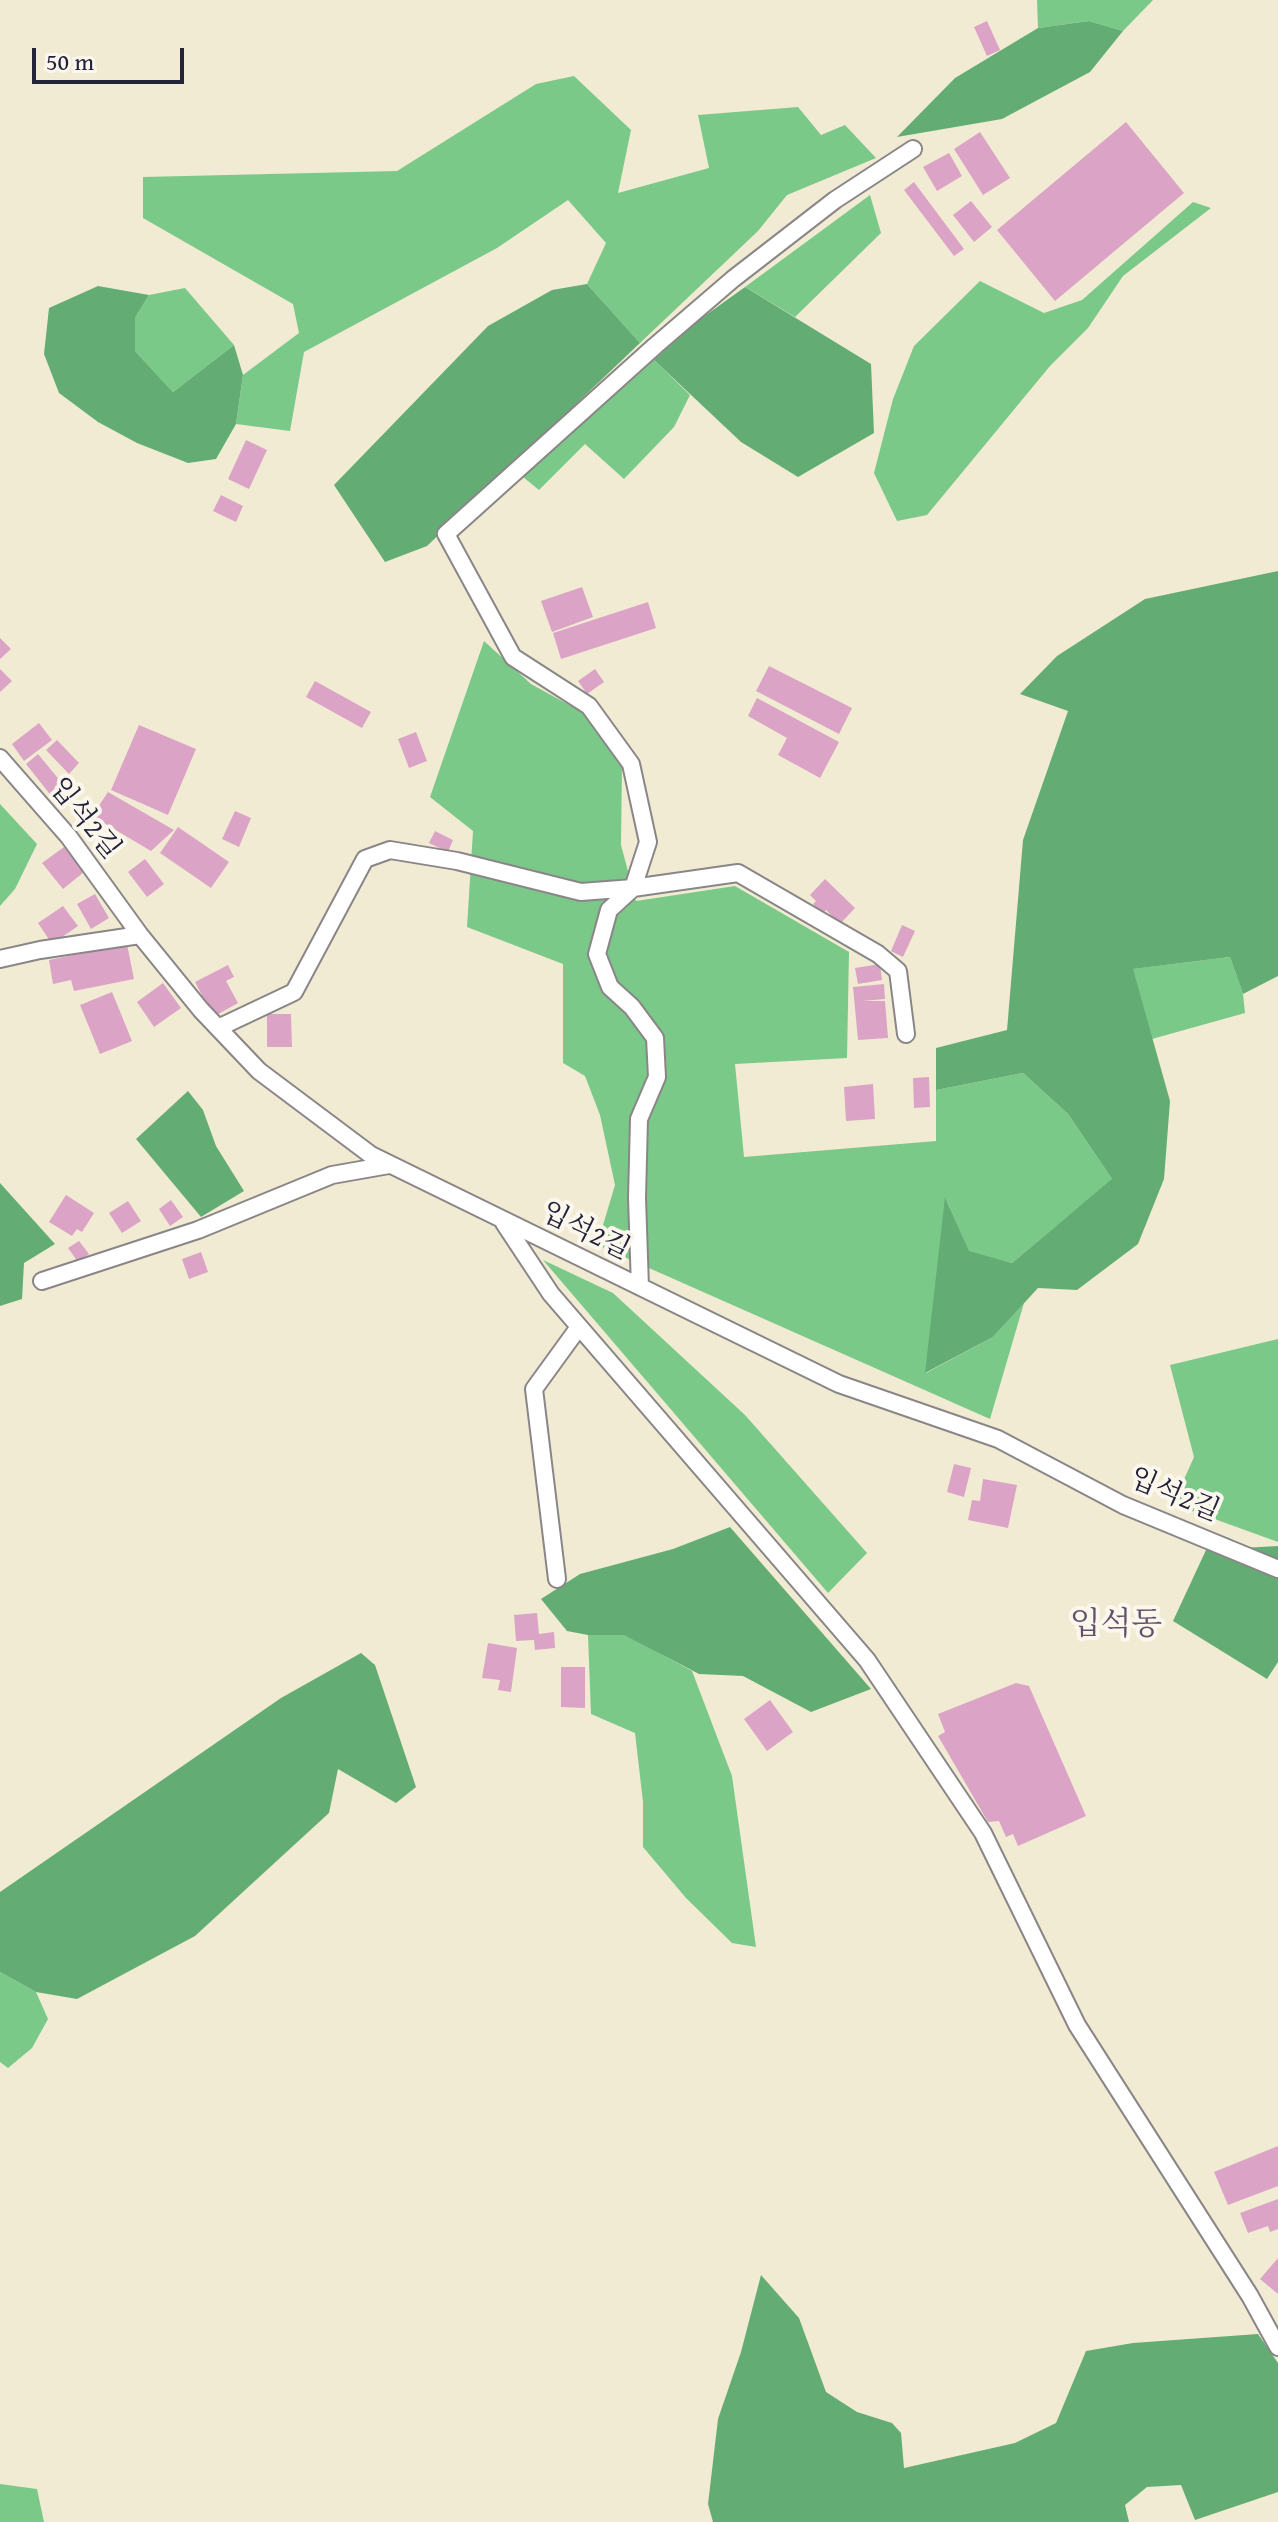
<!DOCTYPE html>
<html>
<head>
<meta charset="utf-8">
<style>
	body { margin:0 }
	#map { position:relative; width:1278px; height:2522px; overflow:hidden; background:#f2ebd3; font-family:"Gentium Book Plus",serif }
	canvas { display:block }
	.scale { position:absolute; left:32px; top:48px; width:152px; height:36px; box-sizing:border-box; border:4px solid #22223b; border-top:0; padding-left:10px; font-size:24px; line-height:28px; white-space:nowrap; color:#22223b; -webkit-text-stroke:6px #fbf7ec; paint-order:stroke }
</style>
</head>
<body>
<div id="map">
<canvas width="1278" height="2522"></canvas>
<div class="scale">50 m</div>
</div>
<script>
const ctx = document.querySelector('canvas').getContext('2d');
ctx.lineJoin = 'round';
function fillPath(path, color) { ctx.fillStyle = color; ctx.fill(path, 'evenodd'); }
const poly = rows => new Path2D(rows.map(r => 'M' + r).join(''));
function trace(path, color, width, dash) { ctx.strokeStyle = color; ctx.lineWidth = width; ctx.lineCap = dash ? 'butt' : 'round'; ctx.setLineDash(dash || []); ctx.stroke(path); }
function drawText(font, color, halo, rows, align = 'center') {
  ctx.font = font + ' "Gentium Book Plus","Noto Serif KR",serif'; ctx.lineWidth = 8; ctx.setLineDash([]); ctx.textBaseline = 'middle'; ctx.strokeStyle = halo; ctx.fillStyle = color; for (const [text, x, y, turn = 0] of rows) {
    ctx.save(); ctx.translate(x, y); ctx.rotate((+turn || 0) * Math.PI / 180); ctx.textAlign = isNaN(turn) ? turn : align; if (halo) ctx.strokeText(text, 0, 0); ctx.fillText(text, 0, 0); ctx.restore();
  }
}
fillPath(poly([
	[1037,0,1153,0,1123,31,1089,21,1038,28],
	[574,76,631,130,618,193,709,168,698,115,798,107,821,135,845,125,876,158,787,195,758,231,640,343,587,284,606,243,568,200,497,248,304,352,290,431,236,424,243,375,299,333,293,304,143,218,143,177,397,171,536,84],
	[870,195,881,233,795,317,745,287],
	[1193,202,1211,208,1123,276,1088,328,1050,366,927,515,897,521,874,473,893,399,914,346,980,281,1044,313,1082,300],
	[185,288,234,345,173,392,135,351,135,318,149,295],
	[654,360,690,395,674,427,624,479,585,444,539,490,523,477],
	[484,641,531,684,589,716,622,766,621,845,636,901,735,886,849,952,847,1058,735,1064,744,1157,936,1141,936,1090,1023,1073,1068,1114,1112,1179,1104,1192,1067,1217,1012,1263,969,1252,946,1199,926,1373,993,1337,1024,1303,990,1419,597,1245,615,1185,600,1115,585,1076,563,1063,563,964,467,927,473,831,430,797],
	[0,804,37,844,15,889,0,906],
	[1230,957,1243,994,1245,1013,1152,1039,1132,969],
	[543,1260,613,1293,745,1415,867,1553,828,1593],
	[1278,1339,1278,1542,1173,1504,1194,1457,1170,1365],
	[624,1634,692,1671,732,1776,756,1947,732,1943,686,1898,643,1847,643,1802,635,1733,591,1714,588,1635],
	[0,1972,36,1992,48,2019,32,2048,8,2068,0,2062],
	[0,2484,37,2489,44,2522,0,2522]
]), '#7ac989');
fillPath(poly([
	[1089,21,1123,31,1090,72,1002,119,897,137,955,78,1038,28],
	[587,284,640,343,427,546,385,562,334,485,488,326,552,290],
	[98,286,149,295,135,318,135,351,173,392,234,345,243,375,236,424,216,459,188,463,137,443,98,422,59,393,44,354,49,308],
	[745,287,871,364,874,433,798,477,741,442,654,360,699,320],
	[1278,571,1278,976,1243,994,1230,957,1133,969,1170,1101,1164,1179,1138,1244,1077,1290,1038,1288,993,1337,925,1373,945,1197,969,1251,1012,1263,1112,1179,1068,1114,1023,1073,936,1090,936,1048,1007,1030,1023,840,1068,711,1020,694,1057,656,1145,599],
	[188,1091,203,1110,216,1146,244,1191,201,1217,136,1139],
	[0,1183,55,1244,24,1263,22,1299,0,1306],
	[730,1527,871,1689,811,1712,743,1676,699,1674,624,1635,588,1635,567,1631,541,1599,580,1574,673,1549],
	[1278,1546,1278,1662,1267,1679,1173,1621,1206,1550],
	[361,1653,375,1665,416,1787,396,1803,338,1769,329,1813,195,1936,77,1999,36,1992,0,1972,0,1892,281,1698],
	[761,2275,799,2318,826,2392,857,2412,892,2423,901,2433,904,2468,1015,2443,1056,2423,1086,2351,1133,2343,1258,2334,1278,2363,1278,2492,1195,2520,1181,2485,1147,2487,1125,2505,1129,2522,713,2522,708,2504,718,2419,741,2352]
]), '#63ad75');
fillPath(poly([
	[987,21,1000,50,987,56,974,27],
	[1126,122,1184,193,1055,301,997,230],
	[980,132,1010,178,983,195,954,149],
	[949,153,962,176,937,191,923,167],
	[914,182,964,249,954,256,904,190],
	[971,201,992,227,974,242,953,215],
	[246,440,267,450,249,489,228,479],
	[221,495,243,506,236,522,213,511],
	[582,587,593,617,552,632,541,601],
	[648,602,656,628,561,659,553,633],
	[0,638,11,649,0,659],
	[769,666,852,708,839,734,756,691],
	[0,669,12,681,0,692],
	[595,669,604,682,587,694,578,681],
	[315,681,371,712,362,728,306,697],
	[757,698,839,742,820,778,778,755,787,738,748,716],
	[39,723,52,740,24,761,12,744],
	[139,725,196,749,168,815,111,790],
	[416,732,427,761,409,768,398,739],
	[57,740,79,763,69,774,46,750],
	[38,754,66,788,53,798,26,764],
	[108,792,174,830,151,851,92,816],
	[235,811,251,818,239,847,222,839],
	[178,827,229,862,211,888,160,853],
	[435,831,453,840,448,852,429,843],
	[64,847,84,872,63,889,42,863],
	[145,859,164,884,147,897,128,872],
	[825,879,855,908,840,924,826,910,822,914,813,904,816,901,810,895],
	[95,894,109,918,91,929,77,904],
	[63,906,78,926,52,944,38,923],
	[902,925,915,931,903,957,891,951],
	[127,944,134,979,74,991,71,980,53,984,49,960],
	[880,964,882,980,858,984,855,968],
	[228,965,234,977,226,981,238,1003,213,1017,195,982],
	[163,983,181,1008,154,1027,137,1002],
	[884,984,885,999,863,1001,885,1001,888,1038,858,1040,853,987],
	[112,992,132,1041,100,1054,80,1005],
	[267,1014,291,1014,292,1047,267,1047],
	[929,1077,930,1107,914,1108,913,1078],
	[873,1084,875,1119,846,1121,844,1087],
	[66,1195,94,1213,82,1232,77,1229,72,1236,49,1222],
	[171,1200,183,1217,170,1226,159,1209],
	[128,1201,141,1221,122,1233,109,1213],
	[79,1241,89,1254,78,1262,68,1248],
	[201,1252,208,1272,189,1279,182,1259],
	[954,1464,971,1468,964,1497,947,1492],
	[983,1479,1017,1485,1008,1528,968,1520,972,1500,980,1501],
	[537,1613,539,1634,554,1632,555,1648,535,1650,534,1640,516,1641,514,1615],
	[488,1643,517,1648,511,1692,498,1690,500,1680,482,1678],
	[561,1667,585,1667,585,1708,561,1707],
	[1016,1683,1029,1686,1086,1816,1018,1846,1013,1834,1006,1837,999,1821,988,1822,938,1736,945,1732,938,1714],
	[770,1700,793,1732,767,1751,744,1719],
	[1278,2146,1278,2186,1228,2205,1214,2172],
	[1278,2199,1278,2229,1270,2232,1268,2226,1248,2233,1240,2213],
	[1278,2258,1278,2294,1260,2279]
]), '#dba4c6');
const street = poly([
	[0,758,69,837,140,935,201,1010,259,1071,371,1155,839,1384,998,1439,1123,1505,1278,1569],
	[0,959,40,950,140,935],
	[218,1028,294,992,365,859,390,850,457,861,581,892,633,888,738,873,878,954,898,971,906,1034],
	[504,1223,551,1294,867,1660,983,1833,1077,2025,1250,2296,1278,2347],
	[42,1281,198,1230,332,1175,389,1165],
	[640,1287,637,1198,639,1119,657,1077,655,1038,632,1007,610,987,597,954,609,910,633,888,648,842,631,764,589,706,513,657,446,534,655,346,733,279,835,200,913,149],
	[557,1579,534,1389,579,1327]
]);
trace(street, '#8a8687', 20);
trace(street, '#fff', 16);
drawText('28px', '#22223b', '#fbf7ec', [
	["입석2길",84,819,51],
	["입석2길",585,1232,26],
	["입석2길",1174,1496,23]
]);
drawText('32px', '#63506c', '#fbf7ec', [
	["입석동",1116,1626]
]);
</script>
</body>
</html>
